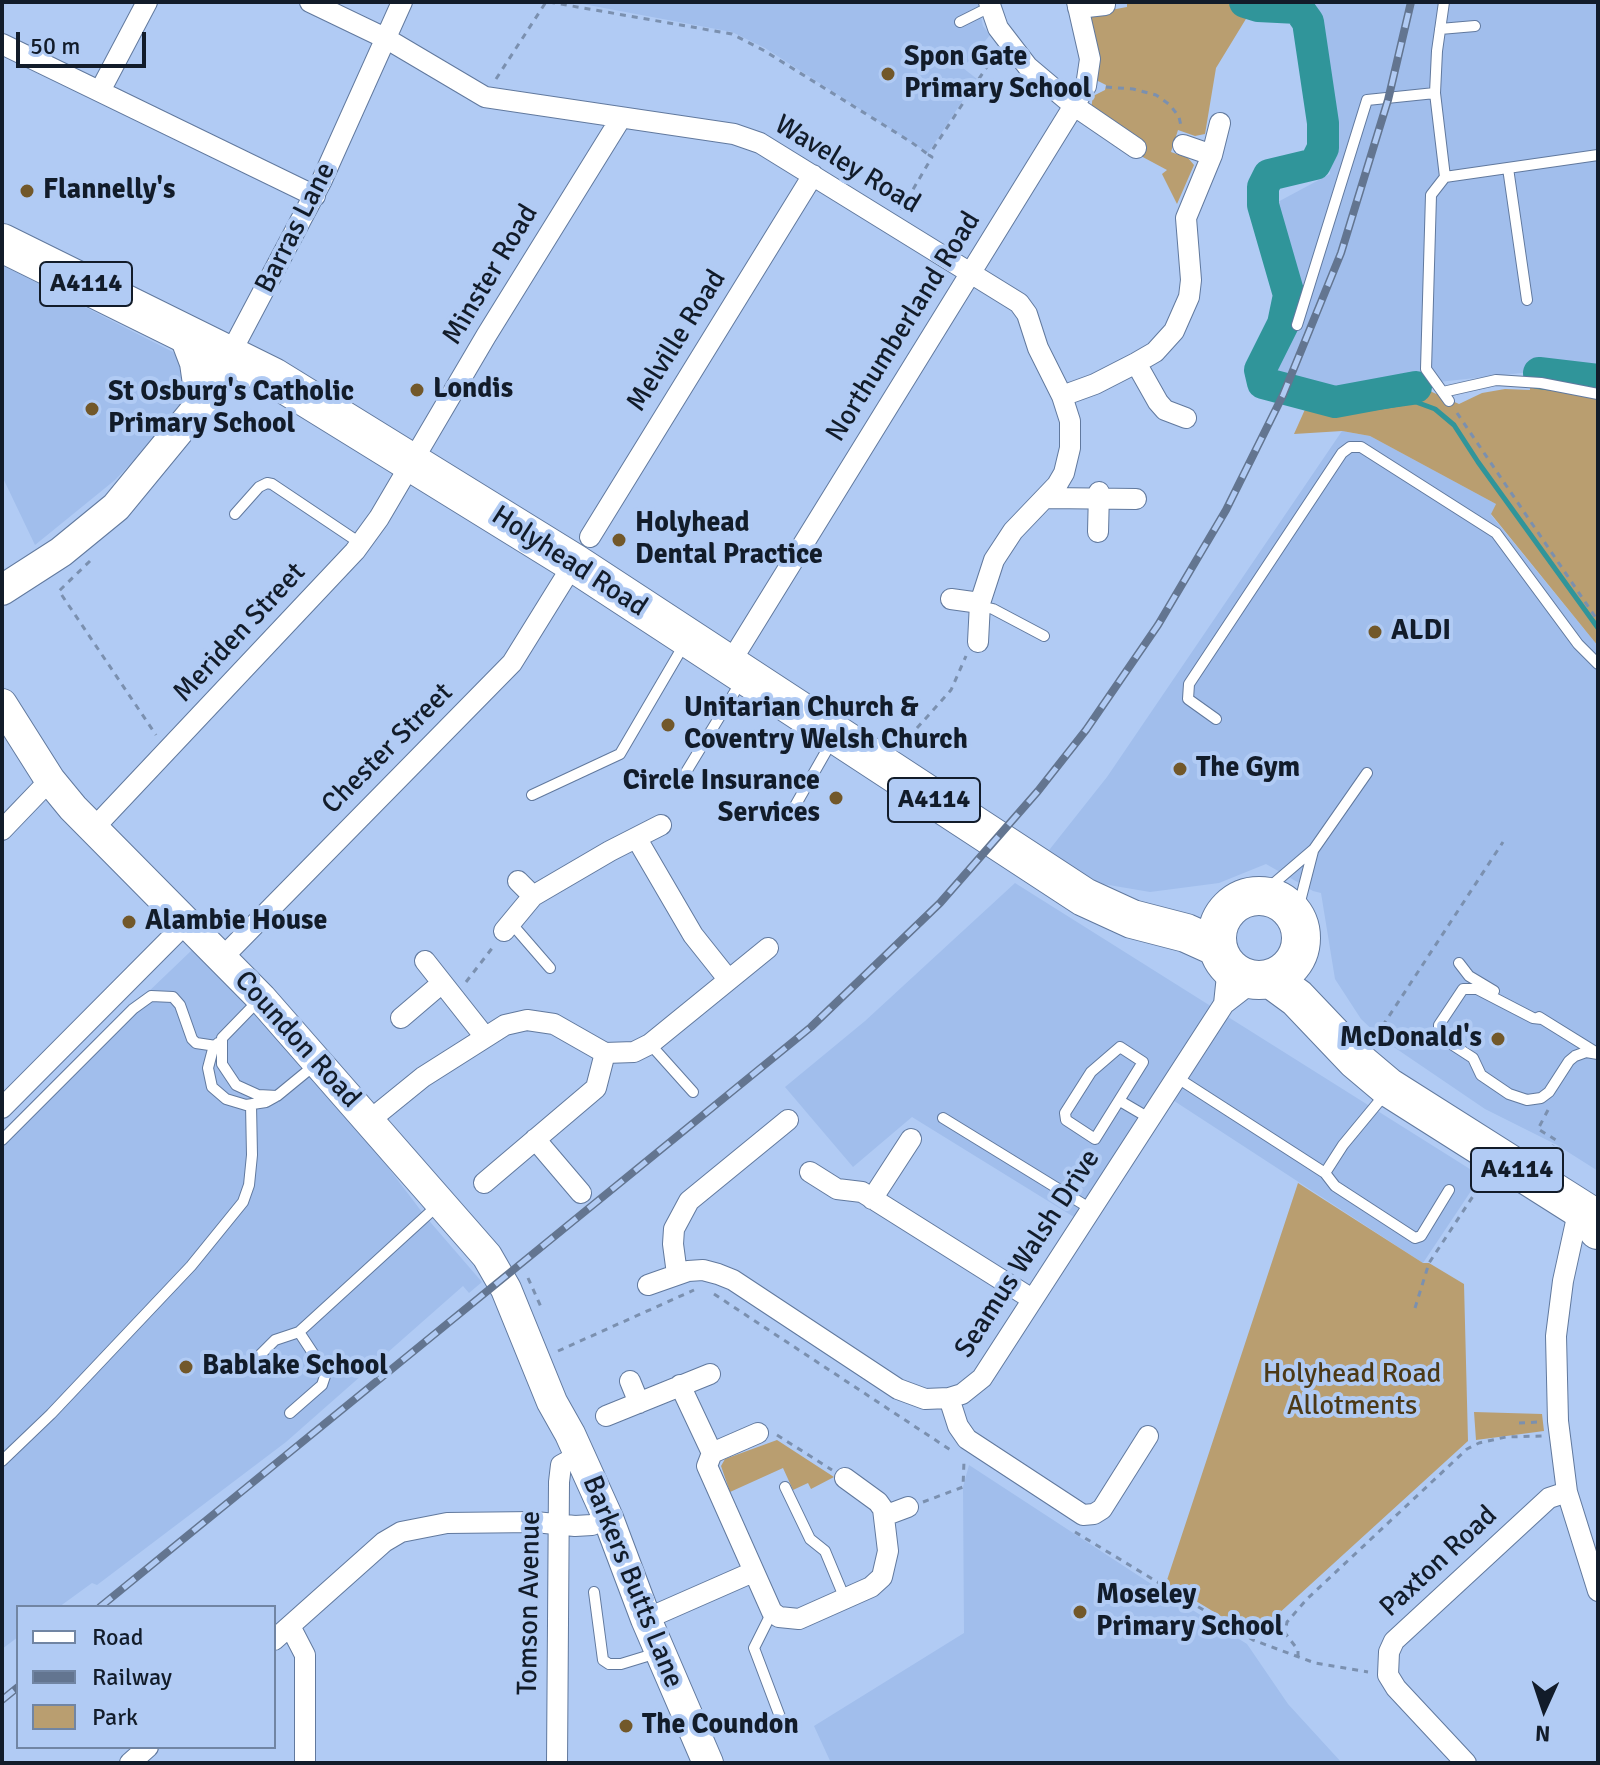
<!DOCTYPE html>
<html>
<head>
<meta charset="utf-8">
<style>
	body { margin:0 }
	#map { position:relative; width:1600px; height:1765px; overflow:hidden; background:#b1cbf4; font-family:Signika,sans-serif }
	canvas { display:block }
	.frame { position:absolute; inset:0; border:4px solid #121c2a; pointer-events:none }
	.legend { position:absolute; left:16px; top:1605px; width:260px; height:144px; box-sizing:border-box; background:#b1cbf4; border:2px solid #7185a3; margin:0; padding:10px 14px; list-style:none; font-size:24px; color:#121c2a }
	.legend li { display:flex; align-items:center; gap:16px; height:40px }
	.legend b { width:40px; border:2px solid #7185a3 }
	.north { position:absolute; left:1504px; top:1669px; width:80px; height:80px; -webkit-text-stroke:6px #b1cbf4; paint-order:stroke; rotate:183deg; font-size:22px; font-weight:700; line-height:32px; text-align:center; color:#121c2a }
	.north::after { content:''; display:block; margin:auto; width:28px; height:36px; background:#121c2a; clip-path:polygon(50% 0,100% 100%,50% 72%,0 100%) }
	.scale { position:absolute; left:16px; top:32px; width:130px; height:36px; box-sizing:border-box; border:4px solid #121c2a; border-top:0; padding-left:10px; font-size:24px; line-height:28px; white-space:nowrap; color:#121c2a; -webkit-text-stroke:6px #b1cbf4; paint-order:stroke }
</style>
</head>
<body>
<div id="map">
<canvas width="1600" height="1765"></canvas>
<div class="frame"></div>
<ul class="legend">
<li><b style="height:10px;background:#fff"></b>Road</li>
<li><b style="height:10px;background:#637590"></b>Railway</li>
<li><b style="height:22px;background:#b99e70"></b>Park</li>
</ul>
<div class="north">N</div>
<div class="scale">50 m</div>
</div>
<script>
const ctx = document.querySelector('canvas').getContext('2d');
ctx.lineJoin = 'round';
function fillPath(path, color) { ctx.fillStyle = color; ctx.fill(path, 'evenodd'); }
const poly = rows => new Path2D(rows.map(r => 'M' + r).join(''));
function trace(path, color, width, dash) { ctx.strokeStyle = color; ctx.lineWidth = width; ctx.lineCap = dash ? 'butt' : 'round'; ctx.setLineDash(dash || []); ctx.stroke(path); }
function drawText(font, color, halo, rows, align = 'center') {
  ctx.font = font + ' Signika,sans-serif'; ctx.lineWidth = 8; ctx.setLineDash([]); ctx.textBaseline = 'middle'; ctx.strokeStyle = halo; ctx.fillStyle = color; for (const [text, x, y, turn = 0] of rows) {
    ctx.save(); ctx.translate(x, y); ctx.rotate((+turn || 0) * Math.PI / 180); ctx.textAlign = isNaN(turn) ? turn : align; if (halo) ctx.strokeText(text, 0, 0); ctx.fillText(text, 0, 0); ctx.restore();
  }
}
fillPath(poly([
	[572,2,978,2,983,26,990,35,963,68,977,79,928,153,765,48,732,32],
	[1287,2,1598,2,1598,378,1540,371,1337,393,1268,373,1300,294,1274,204,1330,174,1323,22],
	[2,265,173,352,183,363,189,390,177,416,115,480,35,545,2,476],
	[1342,431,1370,436,1496,504,1491,515,1598,646,1598,1171,1557,1145,1485,1109,1382,1039,1361,1019,1335,979,1321,893,1313,891,1266,864,1219,883,1150,892,1103,884,1046,854,1107,777],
	[1015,883,1481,1176,1423,1263,1165,1095,1082,1222,912,1117,853,1167,785,1087,865,1021],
	[193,949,320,1078,425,1216,482,1282,469,1293,463,1286,286,1442,97,1585,92,1583,59,1607,18,1607,18,1637,2,1649,2,1132],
	[969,1465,1162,1591,1247,1644,1288,1704,1342,1763,831,1763,814,1726,964,1633,963,1487]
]), '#a1beec');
fillPath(poly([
	[1127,2,1234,2,1252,9,1216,68,1205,134,1195,136,1178,130,1171,152,1188,158,1194,165,1177,204,1162,174,1167,170,1139,155,1091,109,1093,96,1105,90,1106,85,1096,80,1088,22,1091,16,1105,11,1127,7],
	[1529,377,1598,384,1598,646,1491,514,1496,504,1370,436,1342,431,1294,434,1315,387,1337,393,1414,384,1459,404,1482,393,1505,389,1530,390],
	[1298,1183,1423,1263,1429,1263,1464,1284,1468,1441,1254,1636,1166,1583],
	[1474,1412,1542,1414,1544,1431,1476,1440],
	[777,1440,834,1477,811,1489,808,1483,793,1490,783,1468,730,1492,721,1466,725,1459]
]), '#b99e70');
trace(poly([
	[1335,402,1344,409,1352,411,1416,402,1435,409,1454,425,1478,462,1598,628]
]), '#30959a', 5);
trace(poly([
	[1245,2,1258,6,1298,8,1308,22,1323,123,1323,148,1315,164,1269,175,1263,187,1263,205,1289,295,1283,324,1260,370,1263,383,1335,402,1416,387],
	[1539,373,1598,380]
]), '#30959a', 32);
const lane = poly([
	[1444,2,1437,51,1435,93,1445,177],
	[960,22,990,7],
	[1440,29,1475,26],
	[1508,168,1527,300],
	[1297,325,1367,100,1435,93],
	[1443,392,1496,380,1541,383,1598,394],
	[1449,401,1426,369,1431,195,1445,177,1598,155],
	[235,514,259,487,267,483,272,484,360,543],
	[980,606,993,609,1044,636],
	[1216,719,1188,699,1189,684,1342,453,1350,447,1361,447,1496,533,1578,644,1598,664],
	[683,777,742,680],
	[532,795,620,754,685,643],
	[791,813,832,741],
	[1259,896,1314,849,1367,773],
	[1296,917,1313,851],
	[511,923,550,968],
	[1459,963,1469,976,1494,991],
	[258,1001,222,1038,222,1064,236,1085,258,1095,277,1096,316,1064],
	[1539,1017,1597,1053],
	[1542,1019,1533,1018,1477,989,1463,989,1439,1025,1439,1036,1473,1058,1481,1075,1509,1094,1527,1100,1541,1098,1549,1092,1569,1061,1575,1056,1586,1052,1598,1054],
	[218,1043,213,1049,208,1068,212,1087,226,1099,246,1105,266,1102,275,1097],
	[650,1044,693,1092],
	[1120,1047,1143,1062,1095,1139,1066,1120,1065,1113,1091,1072,1120,1047],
	[1176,1077,1325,1173,1343,1145,1386,1093],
	[1120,1101,1149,1118],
	[943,1118,1091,1209],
	[2,1140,133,1009,151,996,173,997,180,1005,192,1039,196,1043,216,1046],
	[1325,1173,1335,1186,1415,1238,1421,1236,1449,1190],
	[252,1363,275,1340,299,1332,437,1206],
	[290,1413,322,1385,326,1373,299,1332],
	[2,1461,51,1414,191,1266,243,1202,249,1185,252,1155,251,1105],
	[785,1487,810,1539,825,1551,845,1599],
	[594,1592,603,1660,609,1664,621,1664,657,1653],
	[772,1612,754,1648,785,1730]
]);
const street = poly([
	[310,2,387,39,485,97,734,134,760,143,1019,303,1027,314,1038,348,1062,396,1070,421,1070,448,1064,473,1057,485,1013,531,994,560,980,603,978,642],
	[989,2,998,28,1028,67,1073,105,1136,148],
	[1078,8,1105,5],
	[2,44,315,196],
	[100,91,147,2],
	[1183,145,1212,155],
	[230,354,322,180,402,2],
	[1136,363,1158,402,1165,410,1186,418],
	[1062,396,1095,384,1136,363,1155,352,1174,331,1189,297,1191,280,1186,218,1212,155,1220,123],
	[1047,498,1136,499],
	[1098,532,1099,492],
	[590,537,813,175],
	[951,599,980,603],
	[728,666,1086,86,1090,59,1077,2],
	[93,829,355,551,379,518,486,336,621,118],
	[2,830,50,780],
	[637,839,693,935,728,979],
	[518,881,533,896],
	[504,931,533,896,610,851,661,825],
	[222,958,512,663,574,563],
	[425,961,485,1037],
	[1224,1004,1228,966],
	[401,1018,442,983],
	[2,1108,187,922],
	[370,1120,423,1077,505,1025,527,1020,554,1024,605,1053,634,1052,650,1044,768,948],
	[535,1139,581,1193],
	[810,1172,837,1189,862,1192,1032,1299],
	[484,1183,596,1088,605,1053],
	[872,1199,911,1139],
	[1579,1208,1563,1281,1556,1336,1558,1421,1567,1492,1598,1591],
	[677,1274,673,1244,674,1229,689,1201,788,1120],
	[648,1285,688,1271,703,1270,718,1274,733,1280,898,1389,925,1399,949,1398,962,1394,982,1378,1224,1004,1255,980],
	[630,1381,639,1403],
	[680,1385,712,1453,707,1466,772,1612,779,1617,799,1619,871,1587,882,1577,888,1551,883,1509,878,1502,845,1478],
	[949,1398,958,1426,967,1439,1083,1515,1094,1514,1102,1509,1148,1436],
	[606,1416,710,1374],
	[712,1453,758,1433],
	[884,1516,908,1507],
	[646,1619,753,1572],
	[290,1626,305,1655,305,1763],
	[274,1640,384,1542,401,1532,447,1523,535,1522,575,1526,592,1525,608,1518],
	[130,1763,148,1747],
	[557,1763,559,1482,561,1465,579,1455],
	[1466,1763,1396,1688,1388,1675,1389,1652,1394,1641,1549,1498,1567,1492]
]);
const secondary = poly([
	[184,334,195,363,198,384,196,411],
	[2,590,61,552,116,507,213,389,230,354],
	[2,704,50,780,73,808,261,998,487,1256,506,1289,552,1402,570,1434,608,1518,646,1619,708,1763]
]);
const highway = poly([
	[2,243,273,377,574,563,1084,897,1132,919,1186,933,1217,947],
	'1217 938a42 42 0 1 1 84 0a42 42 0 1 1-84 0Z',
	[1271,979,1297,998,1356,1060,1388,1087,1590,1215,1598,1230]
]);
trace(lane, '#61799e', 12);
trace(street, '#61799e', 22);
trace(secondary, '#61799e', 32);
trace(highway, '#61799e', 40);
trace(poly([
	[549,2,732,34,763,50,911,142,929,155],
	[496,79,546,2],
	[1106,87,1133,89,1156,95,1170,105,1179,117,1181,126],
	[901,210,932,157,929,155,994,56],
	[1457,413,1598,621],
	[90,561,59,591,156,735],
	[901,746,951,690,966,656],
	[466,982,493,947],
	[1376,1036,1503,842],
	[1548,1110,1538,1129,1556,1140,1553,1145],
	[528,1278,541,1307],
	[714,1294,952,1451],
	[1415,1308,1429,1263,1483,1181],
	[558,1351,694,1290],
	[1519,1423,1539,1422],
	[777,1435,832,1470],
	[923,1502,963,1487,964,1461],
	[1075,1532,1253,1640,1315,1663,1368,1672],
	[1298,1657,1298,1650,1285,1633,1287,1622,1307,1599,1467,1449,1479,1443,1506,1437,1543,1436]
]), '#7b90af', 3, [6, 6]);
trace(lane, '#fff', 10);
trace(street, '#fff', 20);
trace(secondary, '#fff', 30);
trace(highway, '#fff', 38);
const rail = poly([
	[100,1607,811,1027,940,903,1038,791,1086,730,1158,625,1226,510,1283,395,1341,253,1388,100,1411,2],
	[2,1700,18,1687]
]);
trace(rail, '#637590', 8);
trace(rail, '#b1cbf4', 5, [15]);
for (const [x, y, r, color] of [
	[888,74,8,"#72582a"],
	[27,191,8,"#72582a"],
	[417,390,8,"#72582a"],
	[92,409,8,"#72582a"],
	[619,540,8,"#72582a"],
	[1375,632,8,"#72582a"],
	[668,725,8,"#72582a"],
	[1180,769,8,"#72582a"],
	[836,798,8,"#72582a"],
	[129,922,8,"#72582a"],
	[1498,1039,8,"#72582a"],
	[186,1367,8,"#72582a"],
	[1080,1612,8,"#72582a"],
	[626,1726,8,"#72582a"]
]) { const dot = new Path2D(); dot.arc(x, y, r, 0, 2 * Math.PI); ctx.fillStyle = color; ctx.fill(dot); trace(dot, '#b1cbf4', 3); }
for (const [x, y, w] of [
	[86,284,92],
	[934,800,92],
	[1517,1170,92]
]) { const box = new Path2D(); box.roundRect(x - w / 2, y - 22, w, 44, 6); ctx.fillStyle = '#b1cbf4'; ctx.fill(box); trace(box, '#121c2a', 2); }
drawText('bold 26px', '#121c2a', null, [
	["A4114",86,284],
	["A4114",934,800],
	["A4114",1517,1170]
]);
drawText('bold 28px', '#121c2a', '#b1cbf4', [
	["Spon Gate",904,58],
	["Primary School",904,90],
	["Flannelly's",43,191],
	["Londis",433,390],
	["St Osburg's Catholic",108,393],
	["Primary School",108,425],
	["Holyhead",635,524],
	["Dental Practice",635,556],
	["ALDI",1391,632],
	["Unitarian Church &",684,709],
	["Coventry Welsh Church",684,741],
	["The Gym",1196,769],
	["Circle Insurance",820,782,"right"],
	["Services",820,814,"right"],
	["Alambie House",145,922],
	["McDonald's",1482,1039,"right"],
	["Bablake School",202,1367],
	["Moseley",1096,1596],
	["Primary School",1096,1628],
	["The Coundon",642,1726]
], 'left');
drawText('28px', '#121c2a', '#b1cbf4', [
	["Waveley Road",847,165,31],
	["Barras Lane",296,228,-63],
	["Minster Road",491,275,-59],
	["Northumberland Road",904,327,-58],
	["Melville Road",677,341,-58],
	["Holyhead Road",569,562,33],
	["Meriden Street",240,633,-47],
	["Chester Street",388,749,-45],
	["Coundon Road",297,1040,48],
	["Seamus Walsh Drive",1028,1254,-57],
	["Paxton Road",1439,1562,-43],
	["Barkers Butts Lane",632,1582,68],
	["Tomson Avenue",530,1603,-89]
]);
drawText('28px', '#4c3916', '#b1cbf4', [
	["Holyhead Road",1352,1375],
	["Allotments",1352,1407]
]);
</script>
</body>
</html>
